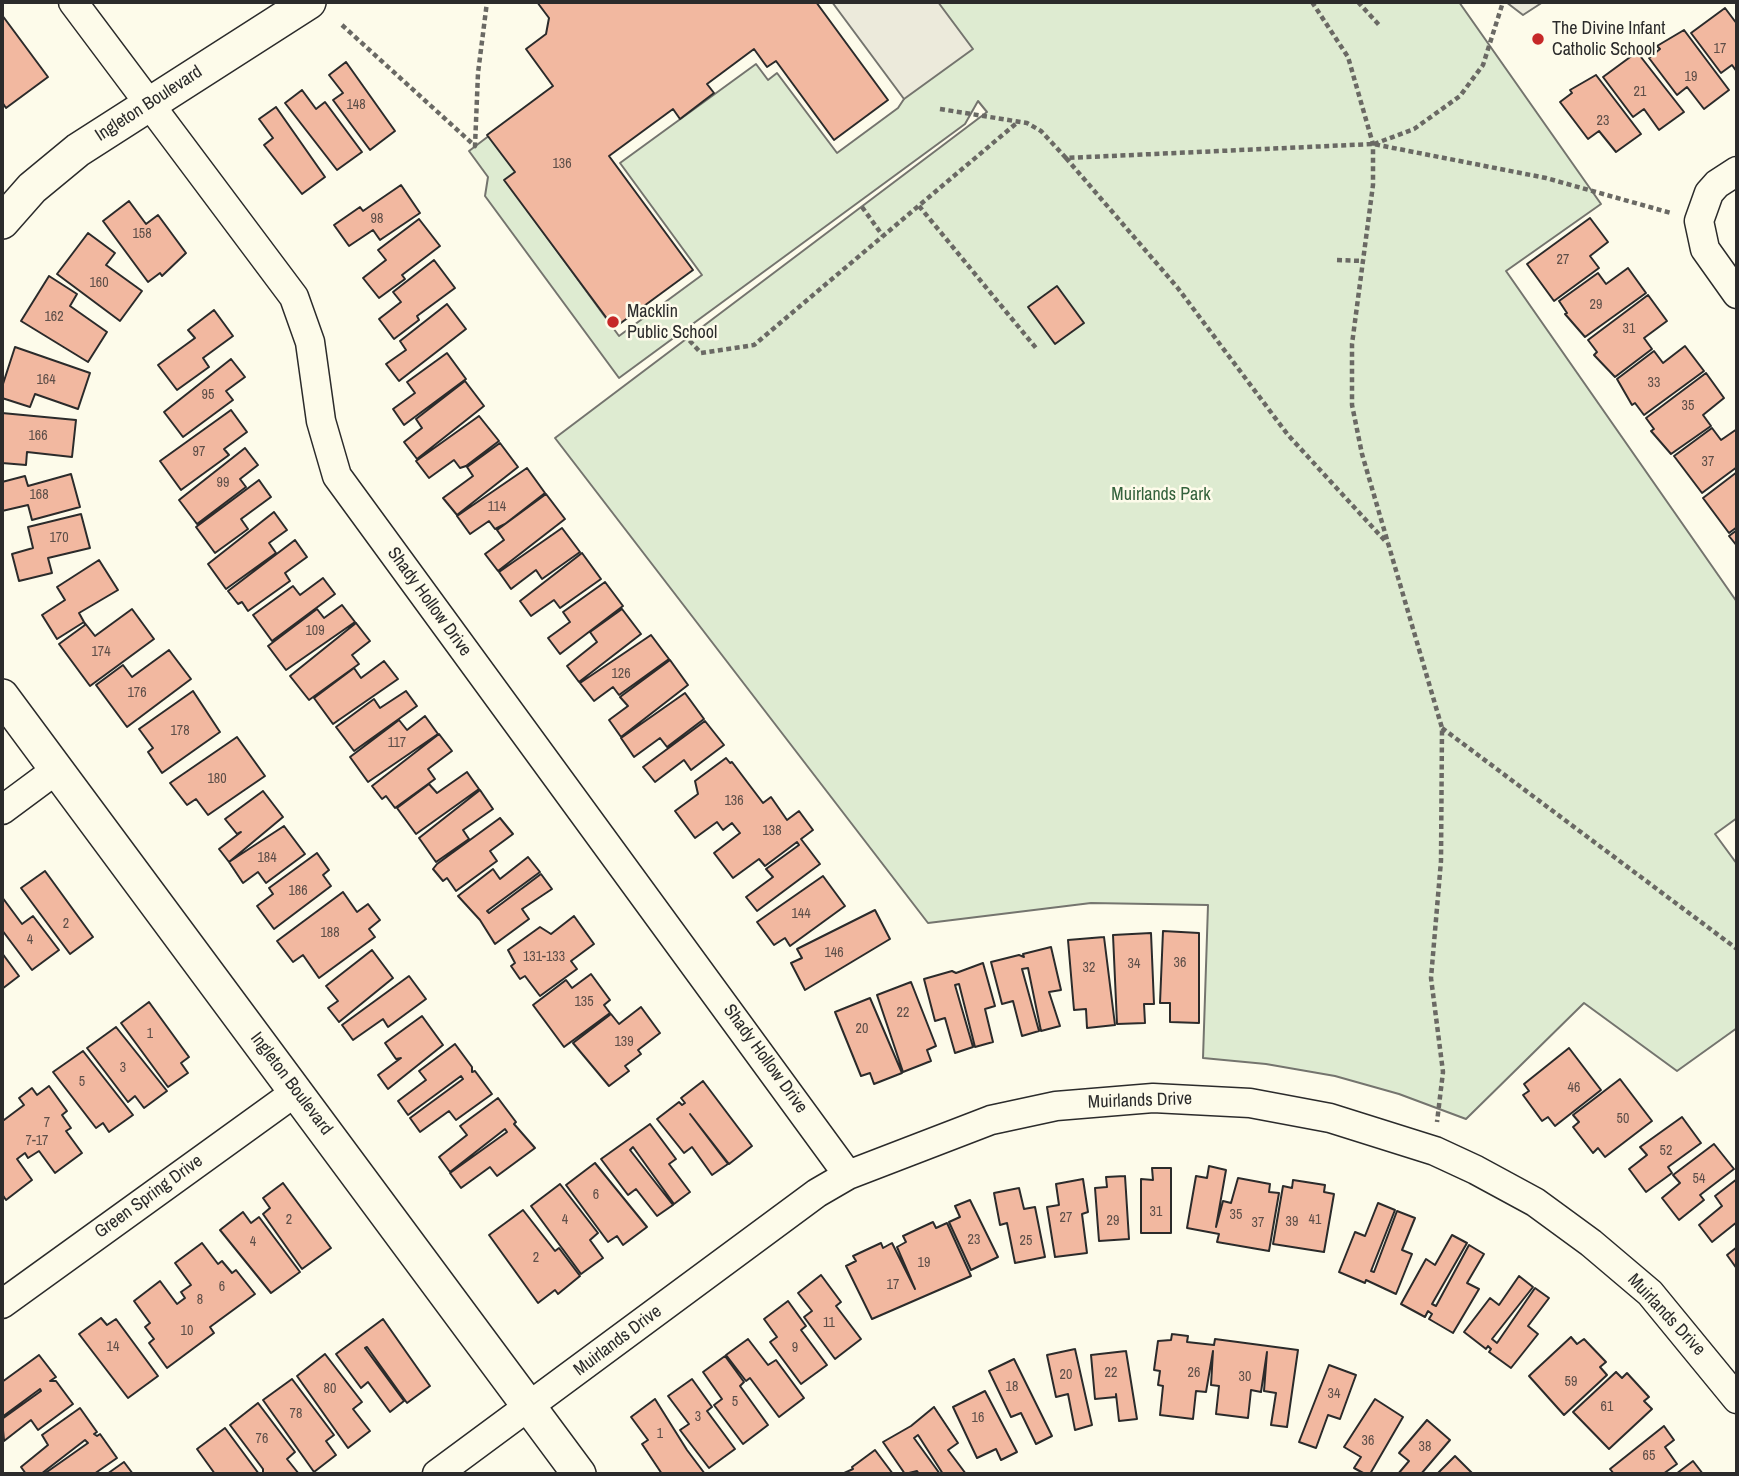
<!DOCTYPE html>
<html>
<head>
<meta charset="utf-8">
<style>
	body { margin:0 }
	#map { position:relative; width:1739px; height:1476px; overflow:hidden; background:#fdfbea; font-family:"Archivo Narrow",sans-serif }
	canvas { display:block }
	.frame { position:absolute; inset:0; border:4px solid #2b2b2b; pointer-events:none }
</style>
</head>
<body>
<div id="map">
<canvas width="1739" height="1476"></canvas>
<div class="frame"></div>
</div>
<script>
const ctx = document.querySelector('canvas').getContext('2d');
ctx.lineJoin = 'round';
function fillPath(path, color) { ctx.fillStyle = color; ctx.fill(path, 'evenodd'); }
const poly = rows => new Path2D(rows.map(r => 'M' + r).join(''));
function trace(path, color, width, dash) { ctx.strokeStyle = color; ctx.lineWidth = width; ctx.lineCap = dash ? 'butt' : 'round'; ctx.setLineDash(dash || []); ctx.stroke(path); }
function drawText(font, color, halo, rows, align = 'center') {
  ctx.font = font + ' "Archivo Narrow",sans-serif'; ctx.lineWidth = 5; ctx.setLineDash([]); ctx.textBaseline = 'middle'; ctx.strokeStyle = halo; ctx.fillStyle = color; for (const [text, x, y, turn = 0] of rows) {
    ctx.save(); ctx.translate(x, y); ctx.rotate((+turn || 0) * Math.PI / 180); ctx.textAlign = isNaN(turn) ? turn : align; if (halo) ctx.strokeText(text, 0, 0); ctx.fillText(text, 0, 0); ctx.restore();
  }
}
const green = poly([
	[903,2,1459,2,1601,204,1506,271,1737,602,1737,818,1715,834,1737,864,1737,1028,1677,1071,1584,1003,1466,1119,1399,1094,1335,1076,1266,1064,1203,1058,1208,905,1091,903,928,923,555,438,987,112,978,101,965,124,619,378,485,196,488,177,469,151,490,135,533,195,522,203,619,336,702,275,620,163,756,64,768,80,777,73,837,153,898,108,904,99,903,2]
]);
fillPath(green, '#deebd1');
trace(green, '#74746e', 2);
const parking = poly([
	[832,2,938,2,973,49,904,99,832,2],
	[1506,2,1543,2,1523,15,1506,2]
]);
fillPath(parking, '#eceadb');
trace(parking, '#74746e', 2);
const building = poly([
	[537,2,816,2,888,100,834,140,776,61,767,67,754,49,707,84,714,93,680,119,673,109,609,156,693,270,614,328,504,180,515,172,487,135,553,86,526,49,546,34,549,18,537,2],
	[1725,8,1737,24,1737,72,1732,65,1721,73,1691,33,1725,8],
	[2,15,48,77,6,108,2,102,2,15],
	[1684,30,1729,90,1704,109,1687,87,1677,95,1649,58,1660,49,1657,46,1684,30],
	[1637,52,1684,112,1659,130,1644,109,1633,117,1603,77,1637,52],
	[346,62,395,131,370,150,333,100,343,93,329,75,346,62],
	[1596,75,1641,134,1616,152,1599,131,1588,139,1560,102,1572,93,1570,90,1596,75],
	[302,90,316,109,325,102,362,152,337,170,285,103,302,90],
	[276,107,325,177,302,194,264,145,273,138,259,119,276,107],
	[401,185,420,213,380,240,373,230,349,246,334,225,360,207,363,211,401,185],
	[129,201,146,224,158,215,186,253,162,276,160,273,148,282,103,221,129,201],
	[1590,218,1608,242,1590,256,1599,268,1554,301,1527,264,1590,218],
	[419,219,440,246,402,275,405,279,379,298,363,278,386,260,378,250,419,219],
	[88,233,115,253,106,265,142,291,120,321,57,274,88,233],
	[434,260,455,288,417,316,419,320,394,339,379,319,401,302,393,292,434,260],
	[1628,268,1646,293,1585,337,1565,314,1567,313,1559,301,1598,273,1606,284,1628,268],
	[49,276,77,294,70,306,107,332,88,362,21,321,49,276],
	[1057,286,1084,323,1055,344,1028,307,1057,286],
	[1648,295,1667,321,1644,338,1652,349,1615,377,1594,355,1597,352,1588,340,1648,295],
	[447,304,466,329,399,381,386,364,406,350,400,341,447,304],
	[214,310,233,336,203,358,209,367,177,390,158,365,195,338,188,330,214,310],
	[1685,346,1704,371,1644,415,1635,403,1632,405,1617,379,1654,351,1663,363,1685,346],
	[15,347,90,373,78,409,35,394,30,407,2,398,2,387,15,347],
	[447,353,466,379,404,425,393,409,415,393,407,382,447,353],
	[231,359,245,377,226,391,233,400,183,437,164,412,231,359],
	[1706,373,1724,398,1703,415,1711,426,1671,454,1651,431,1654,429,1646,418,1706,373],
	[465,381,484,406,417,459,404,442,422,428,416,419,465,381],
	[231,410,247,432,224,449,229,455,181,490,160,461,231,410],
	[2,413,76,420,72,457,27,452,26,465,2,463,2,413],
	[479,416,499,441,466,466,460,468,454,460,429,478,416,461,479,416],
	[1712,428,1721,440,1737,429,1737,467,1702,493,1674,456,1712,428],
	[500,443,518,467,457,515,443,498,473,476,467,467,500,443],
	[245,448,258,465,240,479,246,487,197,524,179,500,245,448],
	[527,468,545,493,505,524,495,529,489,521,470,534,457,516,527,468],
	[1737,472,1737,527,1729,533,1703,498,1737,472],
	[71,474,80,507,32,520,28,505,2,511,2,482,25,476,28,486,71,474],
	[259,480,271,497,241,519,248,529,215,553,196,527,259,480],
	[546,494,565,519,498,571,485,554,504,540,497,530,546,494],
	[274,512,287,530,269,543,276,553,226,589,208,564,274,512],
	[81,514,90,548,48,558,52,573,19,581,12,554,33,548,28,527,81,514],
	[562,528,580,552,542,579,536,570,511,589,499,572,562,528],
	[1737,530,1737,546,1729,536,1737,530],
	[295,540,307,557,285,573,290,581,248,611,242,602,238,604,228,591,295,540],
	[582,553,601,579,560,608,554,600,531,616,520,601,582,553],
	[99,560,118,590,79,613,84,622,57,639,42,615,65,600,57,587,99,560],
	[323,578,335,594,272,641,253,615,293,586,300,595,323,578],
	[605,582,623,606,560,654,548,638,570,622,563,612,605,582],
	[342,605,355,622,286,670,268,646,317,609,324,618,342,605],
	[132,609,154,639,90,686,59,644,85,625,84,622,95,636,132,609],
	[622,609,641,634,579,682,567,666,597,642,590,632,622,609],
	[356,623,370,641,352,655,359,664,309,700,290,676,356,623],
	[651,635,669,659,619,695,613,687,594,701,580,683,651,635],
	[169,650,191,679,127,727,96,685,123,665,132,677,169,650],
	[670,660,688,685,621,737,609,720,628,706,620,697,670,660],
	[384,661,398,679,333,724,314,698,354,668,361,678,384,661],
	[193,691,220,732,162,773,148,752,153,748,139,729,193,691],
	[406,691,417,706,354,751,336,727,374,699,380,708,406,691],
	[685,693,704,719,667,747,660,738,634,757,621,738,685,693],
	[425,716,438,734,368,782,350,757,399,720,407,730,425,716],
	[705,721,724,745,691,770,684,760,655,782,643,767,705,721],
	[439,734,452,751,428,769,435,779,395,808,386,796,382,799,372,786,439,734],
	[237,737,265,776,208,815,196,799,187,805,170,783,237,737],
	[726,758,730,763,732,762,763,803,771,797,787,820,799,811,813,830,801,839,820,864,757,911,746,897,773,877,766,869,799,845,797,842,765,866,759,859,733,878,714,853,740,833,732,823,723,830,717,822,695,838,675,811,698,794,695,781,726,758],
	[467,772,479,789,416,834,397,808,429,784,437,793,467,772],
	[480,790,493,809,463,830,469,839,436,862,419,838,480,790],
	[263,791,283,817,229,862,219,849,241,832,237,834,225,819,263,791],
	[500,818,513,834,490,851,497,861,456,891,447,878,443,881,433,869,437,864,500,818],
	[284,826,305,854,266,883,258,872,243,883,229,862,284,826],
	[317,853,329,870,323,875,331,886,274,929,257,906,273,894,269,888,317,853],
	[528,857,540,872,487,911,489,913,541,874,552,889,522,909,529,919,495,944,480,920,458,896,493,869,500,879,528,857],
	[45,871,93,937,70,954,21,888,45,871],
	[823,876,845,906,790,946,785,938,774,945,757,922,823,876],
	[343,892,357,912,368,904,380,920,369,929,375,937,319,978,303,955,293,962,277,941,343,892],
	[2,897,22,924,33,916,59,950,32,970,2,930,2,897],
	[875,910,890,939,805,990,791,963,802,958,797,949,875,910],
	[574,916,594,944,571,961,577,969,540,996,525,976,520,979,511,966,515,963,508,950,540,927,551,934,574,916],
	[1163,931,1199,933,1199,1023,1170,1022,1170,1003,1160,1003,1163,931],
	[1151,933,1154,1004,1144,1004,1145,1023,1117,1024,1113,935,1151,933],
	[1104,937,1115,1025,1087,1028,1086,1009,1074,1010,1068,940,1104,937],
	[1051,947,1061,990,1049,992,1060,1026,1041,1031,1028,968,1022,969,1039,1031,1022,1036,1013,1001,1002,1004,991,962,1019,955,1024,957,1023,954,1051,947],
	[372,950,393,978,339,1022,328,1008,338,1001,326,986,372,950],
	[2,953,19,976,2,989,2,953],
	[983,963,995,1006,985,1009,993,1042,975,1047,959,984,955,985,973,1047,955,1053,945,1018,935,1021,924,979,952,971,956,973,983,963],
	[591,974,610,1000,604,1005,610,1013,564,1047,533,1005,566,980,572,988,591,974],
	[409,976,426,999,388,1027,383,1019,353,1040,342,1025,409,976],
	[911,982,936,1046,927,1050,931,1061,903,1072,877,995,911,982],
	[870,998,902,1073,874,1084,870,1073,861,1076,835,1012,870,998],
	[149,1002,189,1057,181,1063,188,1073,168,1087,121,1023,149,1002],
	[641,1007,660,1033,638,1050,641,1054,625,1066,629,1071,609,1086,573,1043,611,1014,619,1024,641,1007],
	[422,1016,443,1045,388,1089,378,1075,401,1058,396,1059,385,1043,422,1016],
	[116,1027,167,1091,144,1108,135,1096,128,1102,87,1048,116,1027],
	[455,1044,472,1067,472,1072,475,1071,492,1094,456,1120,449,1111,420,1132,410,1118,463,1079,461,1076,408,1115,398,1101,426,1080,419,1071,455,1044],
	[1569,1048,1601,1090,1555,1126,1548,1117,1542,1121,1523,1095,1529,1091,1524,1084,1569,1048],
	[83,1051,133,1115,109,1132,103,1123,96,1128,53,1072,83,1051],
	[1620,1079,1652,1121,1605,1157,1598,1148,1593,1153,1573,1127,1579,1122,1573,1115,1620,1079],
	[703,1081,752,1146,729,1164,690,1114,728,1164,712,1175,692,1147,684,1153,657,1119,679,1102,682,1105,685,1103,681,1098,703,1081],
	[49,1086,67,1111,62,1115,71,1128,66,1131,82,1153,55,1173,39,1151,28,1158,25,1153,17,1159,32,1180,6,1200,2,1194,2,1117,4,1120,24,1105,19,1098,32,1088,37,1095,49,1086],
	[498,1098,516,1122,514,1124,535,1148,497,1176,490,1167,461,1188,450,1173,507,1132,505,1129,450,1172,439,1157,467,1135,460,1126,498,1098],
	[1682,1117,1701,1143,1668,1167,1672,1173,1646,1192,1629,1169,1647,1155,1640,1147,1682,1117],
	[650,1124,676,1159,669,1164,690,1192,674,1204,633,1147,630,1150,673,1205,657,1216,636,1189,628,1195,601,1159,650,1124],
	[1714,1144,1734,1169,1700,1195,1704,1200,1679,1220,1662,1198,1680,1183,1673,1175,1714,1144],
	[595,1163,647,1227,623,1245,617,1236,608,1242,566,1185,595,1163],
	[1209,1166,1226,1170,1216,1227,1223,1201,1231,1203,1238,1178,1270,1184,1269,1192,1279,1193,1269,1251,1217,1242,1219,1234,1187,1228,1196,1176,1207,1178,1209,1166],
	[1152,1168,1171,1168,1171,1233,1141,1233,1141,1179,1153,1180,1152,1168],
	[1125,1176,1129,1239,1099,1241,1095,1188,1107,1187,1106,1177,1125,1176],
	[1083,1179,1088,1212,1082,1214,1087,1253,1055,1257,1047,1207,1059,1205,1056,1184,1083,1179],
	[1737,1179,1737,1222,1712,1242,1699,1225,1722,1206,1715,1196,1737,1179],
	[1293,1180,1325,1185,1324,1192,1334,1194,1324,1252,1273,1244,1283,1186,1292,1188,1293,1180],
	[283,1183,331,1248,302,1269,263,1214,270,1208,263,1198,283,1183],
	[560,1184,598,1233,590,1240,603,1258,581,1274,531,1206,560,1184],
	[1019,1188,1024,1209,1035,1207,1045,1257,1015,1263,1007,1223,1000,1225,994,1193,1019,1188],
	[970,1200,998,1257,971,1270,949,1222,960,1217,955,1206,970,1200],
	[1378,1203,1395,1210,1371,1271,1374,1272,1397,1211,1415,1218,1402,1250,1412,1254,1396,1294,1366,1280,1365,1283,1339,1272,1355,1232,1365,1236,1378,1203],
	[523,1210,555,1251,559,1248,580,1276,558,1294,555,1290,538,1303,489,1235,523,1210],
	[243,1212,251,1223,259,1217,300,1272,271,1293,220,1230,243,1212],
	[933,1222,936,1228,947,1223,971,1276,872,1319,846,1266,856,1261,853,1256,881,1243,883,1248,892,1243,915,1289,897,1247,906,1242,903,1236,933,1222],
	[1452,1235,1467,1243,1432,1304,1436,1306,1469,1245,1484,1254,1467,1283,1479,1289,1453,1333,1429,1319,1432,1314,1428,1311,1425,1317,1401,1304,1426,1259,1435,1265,1452,1235],
	[202,1243,218,1264,222,1261,232,1273,236,1270,255,1294,210,1327,214,1333,167,1368,149,1343,154,1339,145,1327,150,1323,134,1301,160,1281,177,1304,185,1298,181,1292,191,1285,175,1263,202,1243],
	[1737,1247,1737,1269,1727,1255,1737,1247],
	[821,1275,841,1302,836,1306,861,1339,835,1359,804,1317,812,1311,798,1293,821,1275],
	[1519,1276,1533,1287,1492,1339,1497,1343,1535,1288,1549,1298,1528,1326,1538,1334,1511,1368,1489,1352,1491,1349,1488,1346,1486,1349,1464,1332,1490,1298,1499,1305,1519,1276],
	[788,1301,806,1326,801,1330,827,1365,801,1384,770,1342,777,1337,764,1319,788,1301],
	[101,1318,107,1325,116,1319,158,1376,128,1398,79,1334,101,1318],
	[383,1319,430,1386,407,1403,367,1347,365,1348,404,1401,390,1412,368,1382,361,1388,336,1354,383,1319],
	[1172,1334,1188,1336,1187,1342,1214,1345,1215,1339,1298,1350,1287,1427,1271,1425,1276,1393,1264,1391,1267,1352,1261,1392,1251,1390,1248,1418,1216,1414,1219,1386,1211,1385,1213,1351,1206,1392,1196,1391,1193,1419,1160,1415,1163,1386,1158,1385,1160,1371,1154,1370,1158,1341,1171,1340,1172,1334],
	[1571,1337,1577,1344,1584,1339,1606,1362,1600,1367,1607,1375,1564,1415,1529,1376,1571,1337],
	[748,1339,768,1365,776,1360,804,1398,779,1417,750,1378,746,1381,726,1355,748,1339],
	[1075,1349,1092,1425,1075,1430,1068,1394,1056,1397,1047,1355,1075,1349],
	[1126,1351,1137,1419,1119,1421,1116,1394,1116,1397,1095,1399,1091,1355,1126,1351],
	[325,1354,362,1402,353,1409,370,1431,348,1448,297,1376,325,1354],
	[39,1355,56,1377,50,1381,56,1381,73,1404,38,1430,31,1420,4,1441,2,1419,41,1391,40,1389,2,1417,2,1382,39,1355],
	[725,1356,744,1382,740,1386,768,1425,743,1444,714,1405,722,1399,703,1372,725,1356],
	[1014,1359,1052,1436,1036,1444,1021,1413,1011,1417,989,1371,1014,1359],
	[1329,1365,1356,1375,1340,1419,1328,1415,1316,1448,1299,1442,1329,1365],
	[1616,1372,1622,1378,1627,1373,1649,1397,1644,1401,1652,1409,1609,1449,1573,1412,1616,1372],
	[292,1379,334,1435,326,1441,336,1455,314,1472,263,1400,292,1379],
	[692,1379,712,1407,707,1411,735,1449,709,1468,680,1430,689,1424,668,1396,692,1379],
	[985,1391,1017,1452,1001,1460,996,1449,977,1458,953,1407,985,1391],
	[655,1399,687,1450,705,1474,662,1474,642,1444,648,1440,631,1417,655,1399],
	[1375,1399,1403,1417,1370,1474,1365,1474,1354,1468,1361,1457,1344,1447,1375,1399],
	[258,1403,295,1452,287,1459,299,1474,263,1474,263,1469,230,1425,258,1403],
	[934,1407,958,1443,948,1450,966,1474,943,1474,918,1435,914,1438,940,1474,919,1474,917,1471,905,1474,883,1442,911,1426,934,1407],
	[80,1408,97,1432,94,1434,97,1436,100,1434,117,1458,94,1474,44,1474,88,1443,85,1440,41,1474,26,1474,21,1467,48,1445,42,1435,80,1408],
	[1427,1420,1450,1440,1421,1474,1398,1474,1409,1461,1399,1453,1427,1420],
	[1664,1426,1674,1440,1665,1447,1677,1464,1663,1474,1614,1474,1610,1469,1664,1426],
	[225,1428,259,1474,215,1474,197,1449,225,1428],
	[875,1450,893,1474,842,1474,853,1469,852,1467,875,1450],
	[1455,1456,1473,1474,1437,1474,1455,1456],
	[1693,1461,1703,1474,1676,1474,1693,1461],
	[124,1462,133,1474,107,1474,124,1462]
]);
fillPath(building, '#f2b8a0');
trace(building, '#2b2b2b', 2);
const minor = poly([
	[73,2,294,297,310,342,321,421,337,476,848,1175],
	[1737,171,1717,184,1709,193,1699,221,1705,249,1737,294],
	[2,810,56,770],
	[2,1304,297,1091],
	[437,1474,817,1193,848,1175,991,1120,1056,1106,1153,1098,1250,1103,1330,1118,1435,1151,1476,1170,1535,1202,1591,1243,1650,1293,1737,1399]
]);
const tertiary = poly([
	[2,222,32,188,78,150,309,2],
	[2,696,579,1474]
]);
trace(minor, '#2b2b2b', 31);
trace(tertiary, '#2b2b2b', 36);
trace(poly([
	[1312,2,1348,57,1373,144,1373,185,1352,344,1352,405,1362,454,1442,728,1441,861,1431,978,1443,1072,1437,1122],
	[1358,2,1380,26],
	[342,25,475,146,478,73,487,2],
	[940,109,1027,123,1041,131,1066,158,1373,144,1546,178,1671,213],
	[1374,144,1414,129,1460,96,1483,65,1503,2],
	[1066,158,1177,287,1288,435,1387,543],
	[919,206,1036,348],
	[862,207,883,236],
	[1337,260,1363,261],
	[678,328,701,353,754,345,1019,121],
	[1442,728,1737,949]
]), '#6a6964', 4.5, [5, 3.5]);
trace(minor, '#fdfbea', 28);
trace(tertiary, '#fdfbea', 33);
for (const [x, y, r, color] of [
	[1538,39,7,"#c62828"],
	[613,322,7,"#c62828"]
]) { const dot = new Path2D(); dot.arc(x, y, r, 0, 2 * Math.PI); ctx.fillStyle = color; ctx.fill(dot); trace(dot, '#fdfbea', 2.5); }
drawText('14px', '#5d4e48', null, [
	["17",1720,49],
	["19",1691,77],
	["21",1640,92],
	["148",356,105],
	["23",1603,121],
	["136",562,164],
	["98",377,219],
	["158",142,234],
	["27",1563,260],
	["160",99,283],
	["29",1596,305],
	["162",54,317],
	["31",1629,329],
	["164",46,380],
	["33",1654,383],
	["95",208,395],
	["35",1688,406],
	["166",38,436],
	["97",199,452],
	["37",1708,462],
	["99",223,483],
	["168",39,495],
	["114",497,507],
	["170",59,538],
	["109",315,631],
	["174",101,652],
	["126",621,674],
	["176",137,693],
	["178",180,731],
	["117",397,743],
	["180",217,779],
	["136",734,801],
	["138",772,831],
	["184",267,858],
	["186",298,891],
	["144",801,914],
	["2",66,924],
	["188",330,933],
	["4",30,940],
	["146",834,953],
	["131-133",544,957],
	["36",1180,963],
	["34",1134,964],
	["32",1089,968],
	["135",584,1002],
	["22",903,1013],
	["20",862,1029],
	["1",150,1034],
	["139",624,1042],
	["3",123,1068],
	["5",82,1082],
	["46",1574,1088],
	["50",1623,1119],
	["7",47,1123],
	["7-17",37,1141],
	["52",1666,1151],
	["54",1699,1179],
	["6",596,1195],
	["31",1156,1212],
	["35",1236,1215],
	["27",1066,1218],
	["2",289,1220],
	["4",565,1220],
	["41",1315,1220],
	["29",1113,1221],
	["39",1292,1222],
	["37",1258,1223],
	["23",974,1240],
	["25",1026,1241],
	["4",253,1242],
	["2",536,1258],
	["19",924,1263],
	["17",893,1285],
	["6",222,1287],
	["8",200,1300],
	["11",829,1323],
	["10",187,1331],
	["14",113,1347],
	["9",795,1348],
	["22",1111,1373],
	["26",1194,1373],
	["20",1066,1375],
	["30",1245,1377],
	["59",1571,1382],
	["18",1012,1387],
	["80",330,1389],
	["34",1334,1394],
	["5",735,1402],
	["61",1607,1407],
	["78",296,1414],
	["3",698,1417],
	["16",978,1418],
	["1",660,1434],
	["76",262,1439],
	["36",1368,1441],
	["38",1425,1447],
	["65",1649,1456]
]);
drawText('18px', '#2b2b2b', '#fdfbea', [
	["The Divine Infant",1552,29],
	["Catholic School",1552,50],
	["Macklin",627,312],
	["Public School",627,333]
], 'left');
drawText('18px', '#2b2b2b', '#fdfbea', [
	["Ingleton Boulevard",149,104,-33],
	["Shady Hollow Drive",429,602,54],
	["Shady Hollow Drive",765,1059,54],
	["Ingleton Boulevard",291,1084,53],
	["Muirlands Drive",1140,1101,-2],
	["Green Spring Drive",149,1197,-36],
	["Muirlands Drive",1666,1315,47],
	["Muirlands Drive",618,1341,-37]
]);
drawText('18px', '#34623c', '#fdfbea', [
	["Muirlands Park",1161,495]
]);
</script>
</body>
</html>
